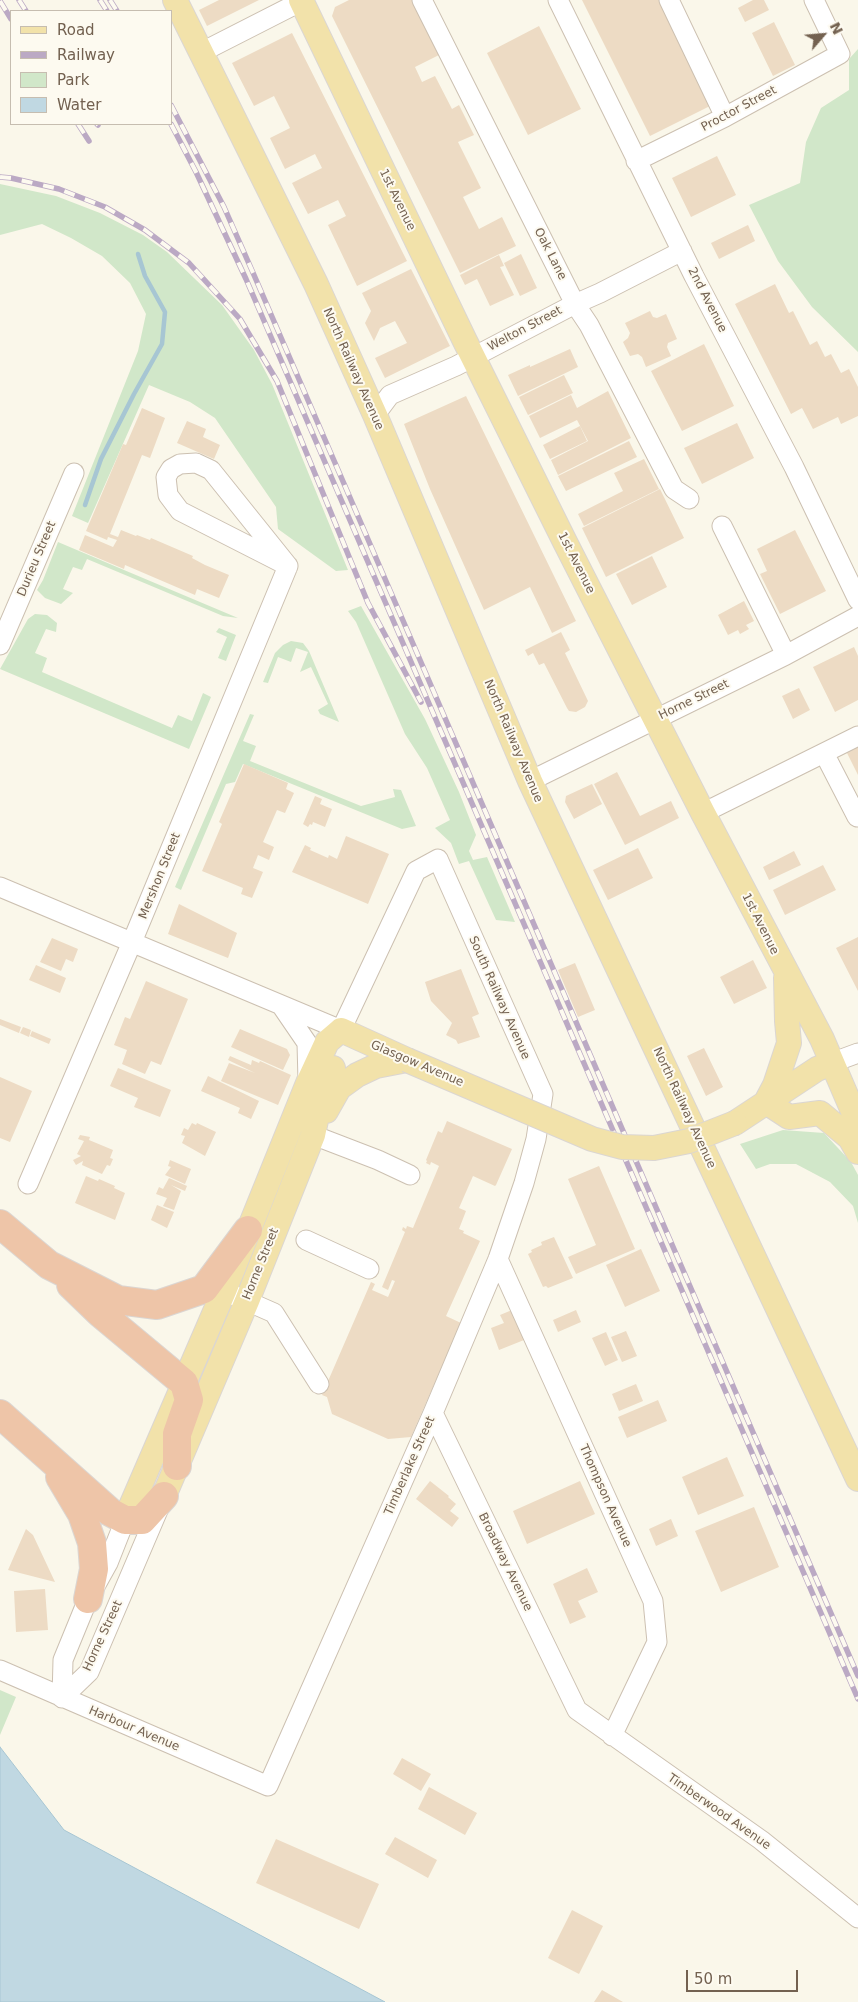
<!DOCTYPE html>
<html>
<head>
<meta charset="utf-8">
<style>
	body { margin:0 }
	#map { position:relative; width:858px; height:2002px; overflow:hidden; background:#faf7ea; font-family:"DejaVu Sans",sans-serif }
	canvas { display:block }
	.legend { position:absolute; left:10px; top:10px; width:162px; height:115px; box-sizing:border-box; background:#fdfaf0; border:1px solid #c6bdb0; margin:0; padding:6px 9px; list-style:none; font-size:15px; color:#736150 }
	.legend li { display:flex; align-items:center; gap:10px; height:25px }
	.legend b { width:25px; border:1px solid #c6bdb0 }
	.north { position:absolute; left:798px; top:10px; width:50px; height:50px; -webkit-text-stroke:4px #fdfaf0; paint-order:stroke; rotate:63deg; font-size:14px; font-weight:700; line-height:20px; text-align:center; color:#736150 }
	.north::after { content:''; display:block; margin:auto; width:18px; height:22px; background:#736150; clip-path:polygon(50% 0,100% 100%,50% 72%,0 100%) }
	.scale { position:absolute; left:686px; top:1970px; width:112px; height:22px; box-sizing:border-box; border:2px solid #736150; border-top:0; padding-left:6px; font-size:15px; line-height:18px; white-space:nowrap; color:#736150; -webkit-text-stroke:4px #fdfaf0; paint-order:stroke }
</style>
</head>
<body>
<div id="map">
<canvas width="858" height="2002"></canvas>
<ul class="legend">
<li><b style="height:6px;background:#f2e2aa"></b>Road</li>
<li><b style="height:6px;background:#bba9c4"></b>Railway</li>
<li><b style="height:14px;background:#d1e7c9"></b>Park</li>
<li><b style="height:14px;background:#c0d8e2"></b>Water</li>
</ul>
<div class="north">N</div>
<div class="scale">50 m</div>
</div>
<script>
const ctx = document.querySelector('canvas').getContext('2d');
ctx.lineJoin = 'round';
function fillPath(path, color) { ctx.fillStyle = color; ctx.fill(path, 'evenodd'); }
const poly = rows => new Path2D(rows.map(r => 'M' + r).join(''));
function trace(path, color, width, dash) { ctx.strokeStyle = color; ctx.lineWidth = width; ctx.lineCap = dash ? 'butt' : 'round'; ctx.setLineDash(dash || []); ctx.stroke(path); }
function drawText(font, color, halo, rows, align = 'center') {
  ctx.font = font + ' "DejaVu Sans",sans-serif'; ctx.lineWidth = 4; ctx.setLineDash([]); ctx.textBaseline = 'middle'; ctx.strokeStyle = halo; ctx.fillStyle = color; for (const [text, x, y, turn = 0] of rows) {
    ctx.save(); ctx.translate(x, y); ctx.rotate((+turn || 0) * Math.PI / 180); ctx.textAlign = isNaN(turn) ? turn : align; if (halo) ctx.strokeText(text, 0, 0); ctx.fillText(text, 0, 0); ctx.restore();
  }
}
fillPath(poly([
	[858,49,858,352,812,307,778,261,749,205,800,183,806,142,821,108,849,90,849,59],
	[0,184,56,196,100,213,143,235,167,252,222,305,254,350,272,384,348,570,336,571,278,529,276,507,215,418,190,402,149,385,88,523,72,516,138,351,146,314,130,283,102,256,71,238,42,224,0,235],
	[58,542,124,570,238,618,223,616,87,559,82,570,73,567,63,589,73,593,61,604,45,598,37,590,43,580],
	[361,606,425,719,459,792,476,835,469,851,473,860,487,857,515,922,496,920,469,861,459,864,451,843,435,828,450,820,427,768,405,734,356,622,348,611],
	[35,614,47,615,57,623,56,632,46,629,35,653,47,658,42,672,172,728,178,715,192,721,203,693,211,697,189,749,0,669,28,619],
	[219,628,236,635,226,661,218,658,227,637,216,632],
	[291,641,303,643,309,651,339,722,320,714,318,710,328,704,311,667,300,672,308,652,296,648,291,662,278,657,268,683,263,682,275,653,283,645],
	[250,714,254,715,243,741,256,746,250,761,361,806,395,797,393,789,401,790,416,826,402,829,243,764,235,782,226,784,181,890,175,887],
	[783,1130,824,1133,851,1162,858,1175,858,1223,853,1206,830,1182,796,1164,770,1164,756,1169,740,1144],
	[0,1690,16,1697,0,1735]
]), '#d1e7c9');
const water = poly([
	[0,1747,64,1830,385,2002,0,2002,0,1747]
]);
fillPath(water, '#c0d8e2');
trace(water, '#a7c6d3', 1);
trace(poly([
	[85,505,101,459,134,394,162,344,165,312,145,276,138,254]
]), '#a7c6d3', 4.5);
fillPath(poly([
	[219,0,259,0,207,26,199,10],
	[349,0,419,0,445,52,415,67,422,82,435,76,452,109,459,105,474,135,458,142,481,188,463,197,479,229,502,217,516,246,460,273,332,16,335,7],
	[582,0,662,0,714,104,650,136],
	[753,0,764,0,769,10,745,22,738,8],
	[774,22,795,65,773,76,752,33],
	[539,26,581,109,528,135,487,53],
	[292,33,407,261,357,286,328,225,346,216,338,200,308,214,292,183,322,168,315,154,285,169,270,138,290,128,274,96,254,106,232,63],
	[717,156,736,195,691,217,672,178],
	[748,225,755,241,719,259,711,243],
	[521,254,537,288,520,296,504,263],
	[499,255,504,266,500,267,514,295,490,306,477,279,465,285,460,275],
	[411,269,450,346,385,378,375,358,407,343,395,321,380,328,374,341,365,323,371,311,362,293],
	[775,284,789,313,793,311,810,345,817,341,825,357,831,354,841,373,849,369,858,387,858,416,841,424,838,417,813,429,802,408,791,414,735,304],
	[650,311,653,317,657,318,666,314,677,339,668,343,667,347,671,356,646,367,642,357,638,354,630,356,623,342,628,338,630,333,625,323],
	[704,344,734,406,682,431,651,371],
	[570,349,578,367,518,396,508,375,530,365,530,367],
	[564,375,573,393,528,415,519,397],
	[608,391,631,438,558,475,551,460,588,441,577,420,540,438,529,416,571,395,577,408],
	[466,396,576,621,552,633,530,587,484,610,430,489,404,424],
	[142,408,165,418,150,458,142,455,110,534,118,537,121,530,136,536,137,535,150,540,151,538,193,556,192,558,205,565,229,575,219,598,197,589,195,595,125,565,124,569,79,550,85,535,113,547,117,540,108,537,107,540,86,531,123,444,126,445],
	[187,421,206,429,203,437,220,445,214,459,177,443],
	[737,423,754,458,702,484,684,448],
	[580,426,587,441,550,459,543,445],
	[629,441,637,457,566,491,558,476],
	[644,459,659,489,584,526,578,514,623,491,614,473],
	[660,489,684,538,606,577,582,528],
	[795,530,826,591,780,614,760,574,767,571,757,549],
	[652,556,667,587,632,605,616,574],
	[744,601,754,621,746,625,749,629,740,634,738,630,728,635,718,615],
	[561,632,570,650,565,653,588,701,585,707,576,712,569,711,567,708,544,663,539,665,533,653,528,656,525,650],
	[854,647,858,656,858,700,835,712,813,667],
	[799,688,810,710,793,719,782,696],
	[858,747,858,775,847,753],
	[244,764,288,783,286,789,294,793,285,813,277,810,263,842,274,847,269,860,258,855,253,868,263,872,252,898,241,894,243,888,202,871,222,824,219,822],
	[617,772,640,816,671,801,679,818,625,845,594,784],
	[592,784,602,804,574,819,565,802,566,796],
	[315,796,322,799,320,804,332,809,325,827,313,822,312,825,310,824,308,827,303,824],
	[346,836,389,854,368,904,292,872,305,845,311,848,310,850,328,858,329,855,337,859],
	[638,848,653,878,608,900,593,870],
	[794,851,801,865,769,880,763,867],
	[823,865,836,890,785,915,773,890],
	[179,904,237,933,228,958,168,934],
	[858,937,858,991,836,948],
	[52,938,78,949,73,962,66,959,61,971,40,962],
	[753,960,767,988,734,1004,720,977],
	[575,963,595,1010,578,1017,558,970],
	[36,965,66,978,60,993,29,980],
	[461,969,479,1014,472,1017,480,1037,458,1044,456,1040,446,1035,452,1023,431,1001,425,982],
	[146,981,188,999,161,1065,151,1061,145,1074,122,1064,127,1050,114,1045,125,1017,130,1019],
	[0,1019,21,1027,19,1033,0,1025],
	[23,1027,31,1030,29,1037,20,1033],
	[240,1029,287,1049,290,1055,283,1070,231,1047],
	[32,1031,51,1039,49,1044,30,1036],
	[704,1048,723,1087,706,1096,687,1056],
	[230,1056,251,1065,252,1060,259,1063,260,1061,291,1075,278,1105,221,1081,229,1063,255,1073,228,1060],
	[118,1068,171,1090,160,1117,134,1107,138,1098,110,1086],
	[208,1076,259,1101,251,1119,238,1113,240,1108,201,1091],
	[0,1077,32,1091,10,1142,0,1138],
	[447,1121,512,1149,496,1185,495,1186,473,1176,459,1208,466,1211,459,1229,464,1231,463,1233,480,1241,446,1316,461,1323,411,1437,388,1439,332,1414,327,1397,322,1395,371,1282,375,1284,372,1290,388,1297,395,1281,392,1280,388,1290,382,1287,405,1232,402,1230,403,1227,406,1229,407,1226,413,1228,439,1166,431,1162,430,1165,426,1163,427,1161,426,1160,438,1131,442,1133],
	[192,1123,196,1125,197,1123,216,1132,205,1156,182,1143,185,1136,181,1135,184,1128,188,1130],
	[80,1135,90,1137,89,1140,113,1150,110,1158,113,1159,110,1166,107,1165,102,1174,82,1165,83,1161,76,1165,73,1160,81,1156,77,1154,84,1141,78,1139],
	[170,1160,191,1169,185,1184,165,1175,171,1167,168,1166],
	[599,1166,635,1249,576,1274,568,1257,596,1245,568,1179],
	[86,1176,98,1181,99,1179,115,1186,114,1188,125,1193,115,1220,75,1203],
	[169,1178,187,1186,185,1191,171,1185,181,1191,174,1210,163,1206,167,1198,156,1194,159,1187,163,1189],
	[157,1205,174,1212,167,1228,151,1220],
	[554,1237,573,1278,548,1288,546,1286,543,1287,528,1254,532,1252,531,1250,542,1245,541,1242],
	[641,1249,660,1291,625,1307,606,1265],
	[512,1310,524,1340,499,1350,491,1328,504,1323,500,1315],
	[576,1310,581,1322,558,1332,553,1320],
	[626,1331,637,1356,622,1362,611,1337],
	[606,1332,618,1360,605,1366,592,1338],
	[636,1384,643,1401,619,1411,612,1394],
	[658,1400,667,1421,627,1438,618,1417],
	[727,1457,744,1496,698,1515,682,1477],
	[430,1481,449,1496,448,1497,456,1504,450,1511,459,1518,452,1527,416,1499],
	[580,1481,595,1514,527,1544,513,1511],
	[754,1507,779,1567,721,1592,695,1531],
	[671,1519,678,1536,656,1546,649,1529],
	[26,1529,33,1535,55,1582,8,1570],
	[587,1568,598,1592,578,1601,586,1617,570,1624,553,1584],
	[45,1589,48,1630,16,1632,14,1591],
	[402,1758,431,1774,421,1791,393,1774],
	[429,1787,477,1813,465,1835,418,1809],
	[395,1837,437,1860,428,1878,385,1854],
	[276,1839,379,1884,359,1929,256,1883],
	[572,1910,603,1926,579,1974,548,1958],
	[602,1990,623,2002,594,2002]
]), '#eddbc4');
const minor = poly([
	[422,0,575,304,589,325,674,489,689,499],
	[558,0,694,276,794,467,858,600],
	[669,0,725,117],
	[200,53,304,0],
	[636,161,725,117,840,54,814,0],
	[375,415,390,395,456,366,575,304,600,293,682,251],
	[196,463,211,470,288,566,180,511,168,495,166,477,171,469,180,464,196,463],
	[722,526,786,655],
	[0,645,74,473],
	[824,753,857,817],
	[530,781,786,655,858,616],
	[703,813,858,736],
	[0,887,341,1030,416,871,438,859,543,1094,536,1139,524,1183,498,1259,433,1413,268,1786,0,1670],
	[281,1005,307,1043,308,1081],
	[831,1063,858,1053],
	[313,1135,378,1160,410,1175],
	[28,1184,132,942,288,566],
	[306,1240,369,1269],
	[498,1259,653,1601,657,1642,612,1736],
	[224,1291,274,1313,319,1384],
	[433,1413,577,1710,761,1840,858,1918],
	[62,1698,89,1672,159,1508],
	[62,1698,63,1660,88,1599,108,1563,125,1520]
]);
const major = poly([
	[175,0,316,284,375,415,530,781,858,1479],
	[301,0,465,341,565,542,703,813,822,1039,858,1123],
	[341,1030,407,1060],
	[766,1102,775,1085,789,1043,787,1021,786,978],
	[766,1102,789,1117,820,1113,850,1138,858,1152],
	[326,1111,339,1088,357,1075,376,1066,407,1060],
	[735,1123,817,1069,831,1063],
	[164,1496,247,1301,313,1135,322,1091,333,1068],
	[125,1520,224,1291,308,1083,327,1042,341,1030]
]);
const highway = poly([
	[0,1224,49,1265,118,1300,157,1305,204,1289,248,1230],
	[71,1285,100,1313,184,1383,189,1400,177,1434,177,1466],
	[0,1414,110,1512,125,1520,142,1520,164,1496],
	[60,1477,82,1514,92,1543,94,1569,88,1599]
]);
trace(minor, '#ccc0b1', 21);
trace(major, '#dbd6d2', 26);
trace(highway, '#dbd6d2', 30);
trace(minor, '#fff', 19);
trace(major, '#f2e2aa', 24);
trace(highway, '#eec5a8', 28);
const rail = poly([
	[19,0,26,11],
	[100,0,107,11],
	[110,0,117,11],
	[0,1,11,19],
	[171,105,224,207,254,275,858,1676],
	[78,124,89,141],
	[97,124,98,125],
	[171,124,196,172,246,279,858,1699],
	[0,177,11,178,59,189,105,207,145,230,189,263,240,319,277,381,368,603,421,702]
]);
trace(rail, '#bba9c4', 5.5);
trace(rail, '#fdfaf0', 4, [11]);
const majorBridge = poly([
	[407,1060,592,1139,622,1147,654,1148,689,1141,735,1123]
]);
trace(majorBridge, '#dbd6d2', 26, []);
trace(majorBridge, '#f2e2aa', 24);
drawText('12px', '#736150', '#fdfaf0', [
	["Proctor Street",739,109,-28],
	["1st Avenue",397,200,64],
	["Oak Lane",550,254,63],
	["2nd Avenue",707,300,63],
	["Welton Street",525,329,-28],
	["North Railway Avenue",353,369,66],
	["Durieu Street",37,559,-67],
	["1st Avenue",576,563,63],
	["Horne Street",694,700,-26],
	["North Railway Avenue",513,741,67],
	["Mershon Street",160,876,-68],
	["1st Avenue",760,924,63],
	["South Railway Avenue",499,998,66],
	["Glasgow Avenue",417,1064,23],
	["North Railway Avenue",684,1108,65],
	["Horne Street",261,1264,-68],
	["Timberlake Street",410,1466,-66],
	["Thompson Avenue",605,1496,66],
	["Broadway Avenue",505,1562,64],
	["Horne Street",103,1636,-65],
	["Harbour Avenue",134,1729,23],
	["Timberwood Avenue",719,1812,35]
]);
</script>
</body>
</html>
